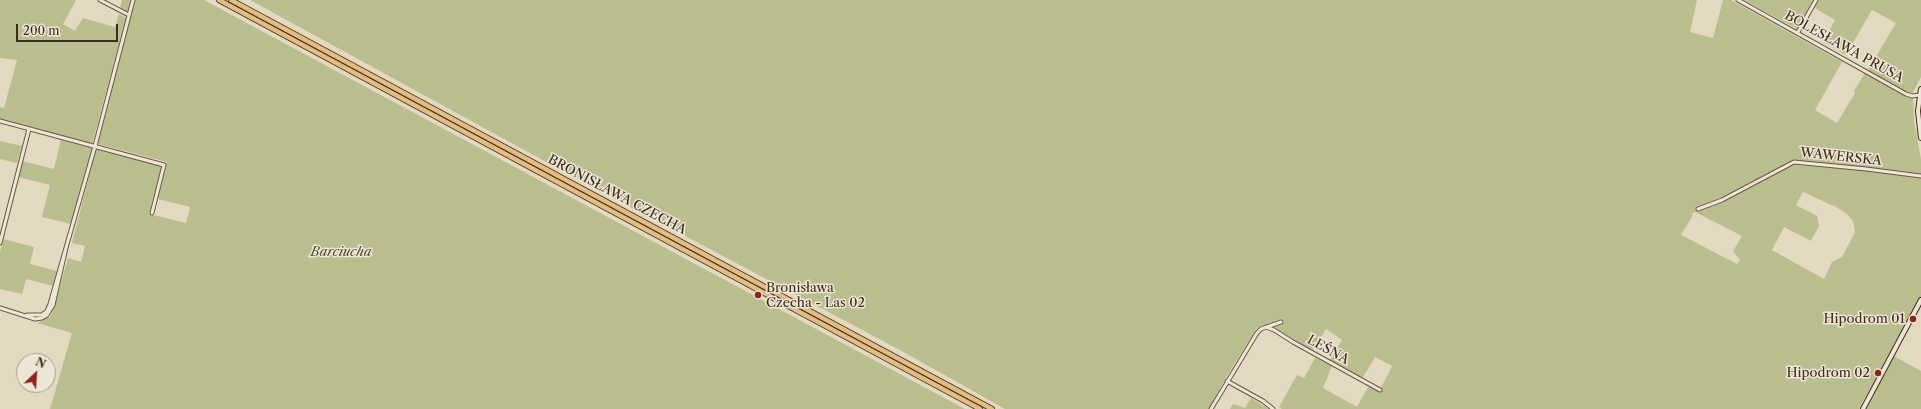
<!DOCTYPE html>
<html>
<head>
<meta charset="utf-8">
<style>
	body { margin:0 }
	#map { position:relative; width:1921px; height:409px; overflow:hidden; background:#e3d9c0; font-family:"Libre Caslon Text",serif }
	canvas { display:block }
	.north { position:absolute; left:16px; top:353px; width:40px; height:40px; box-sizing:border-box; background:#ede6d6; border:1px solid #a79b8b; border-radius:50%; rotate:25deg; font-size:11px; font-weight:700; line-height:16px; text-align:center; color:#3f2b1b }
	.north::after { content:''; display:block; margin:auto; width:14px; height:18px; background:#8f2418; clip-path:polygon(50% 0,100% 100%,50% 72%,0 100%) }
	.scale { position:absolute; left:16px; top:24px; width:102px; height:18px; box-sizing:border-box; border:2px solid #3f2b1b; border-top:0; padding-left:5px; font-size:12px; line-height:14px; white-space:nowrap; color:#3f2b1b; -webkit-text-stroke:3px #ede6d6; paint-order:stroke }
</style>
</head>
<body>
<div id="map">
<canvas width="1921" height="409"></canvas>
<div class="north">N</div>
<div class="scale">200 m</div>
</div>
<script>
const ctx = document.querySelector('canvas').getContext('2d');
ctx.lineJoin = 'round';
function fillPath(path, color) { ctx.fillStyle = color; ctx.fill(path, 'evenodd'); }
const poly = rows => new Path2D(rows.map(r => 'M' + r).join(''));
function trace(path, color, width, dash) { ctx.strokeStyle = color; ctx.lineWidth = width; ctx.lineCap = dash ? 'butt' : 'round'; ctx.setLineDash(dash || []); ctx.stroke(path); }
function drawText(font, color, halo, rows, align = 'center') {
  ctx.font = font + ' "Libre Caslon Text",serif'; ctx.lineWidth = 3; ctx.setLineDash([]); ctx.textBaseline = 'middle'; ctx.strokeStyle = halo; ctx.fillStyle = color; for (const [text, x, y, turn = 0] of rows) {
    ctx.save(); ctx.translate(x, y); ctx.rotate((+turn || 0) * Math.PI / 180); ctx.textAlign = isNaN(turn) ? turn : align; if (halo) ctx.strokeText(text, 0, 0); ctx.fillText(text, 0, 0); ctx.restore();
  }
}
fillPath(poly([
	[0,0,76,0,63,24,75,31,83,18,115,27,119,14,126,18,92,144,0,120,0,107,4,108,17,60,0,58],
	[122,0,131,0,127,12,120,8],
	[135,0,204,0,965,409,50,409,72,333,37,323,50,317,54,308,68,258,81,262,85,246,72,243,96,149,162,166,149,214,186,223,190,207,158,199,167,162,98,144],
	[223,0,228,0,988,409,984,409],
	[250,0,1697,0,1690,32,1713,38,1723,0,1731,0,1842,62,1815,110,1837,123,1855,93,1854,91,1865,73,1913,98,1914,121,1921,159,1921,296,1859,409,1282,409,1279,407,1297,375,1304,378,1315,358,1332,366,1323,388,1357,407,1369,385,1380,390,1392,366,1375,357,1362,379,1329,361,1342,340,1326,329,1312,351,1275,328,1264,326,1257,328,1225,379,1210,409,1005,409,900,350,559,169],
	[1803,192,1838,208,1848,215,1853,221,1855,232,1842,257,1832,262,1824,279,1772,250,1784,227,1811,241,1819,226,1817,216,1796,205],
	[1695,212,1742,236,1733,251,1740,260,1737,264,1681,235,1693,215,1691,214],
	[1744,0,1813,0,1797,29],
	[1817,0,1921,0,1921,77,1913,93,1908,93,1868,70,1896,23,1872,10,1846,55,1823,42,1835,20,1813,7],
	[61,139,91,147,92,150,71,224,42,217,50,185,18,177,22,161,54,169],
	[0,141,22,146,17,163,0,159],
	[3,239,34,247,30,264,57,271,53,286,26,279,22,294,0,289,0,253],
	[1894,356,1921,371,1921,409,1866,409],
	[1251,398,1269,409,1230,409,1233,404,1245,408]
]), '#babd8e');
const street = poly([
	[100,0,129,15],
	[1738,0,1906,94,1912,96,1919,95],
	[1798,32,1816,0],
	[0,121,164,165,152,213],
	[1698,209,1722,200,1794,162,1866,169,1921,176],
	[0,243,29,129],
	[0,308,35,319,42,318,47,315,53,305,66,248],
	[27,315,42,315,47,311,50,304,95,146,133,0],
	[1266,327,1274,330,1293,342,1380,390],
	[1227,381,1263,401,1273,409],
	[1211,409,1257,333,1261,329,1281,322]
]);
const secondary = poly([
	[1921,89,1918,111,1921,138],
	[1863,409,1921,300]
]);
const primary = poly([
	[219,0,980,409],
	[231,0,992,409]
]);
trace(street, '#685644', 5);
trace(secondary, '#3f2b1b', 6);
trace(primary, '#3f2b1b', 6);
trace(street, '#ede6d6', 3);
trace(secondary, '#ede6d6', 4);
trace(primary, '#e2bc80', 4.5);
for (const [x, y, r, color] of [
	[758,295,4,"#8f2418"],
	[1913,319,4,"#8f2418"],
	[1878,373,4,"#8f2418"]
]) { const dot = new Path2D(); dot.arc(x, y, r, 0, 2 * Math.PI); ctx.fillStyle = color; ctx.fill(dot); trace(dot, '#ede6d6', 1.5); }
drawText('13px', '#3f2b1b', '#ede6d6', [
	["BOLESŁAWA PRUSA",1844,47,29],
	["WAWERSKA",1841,157,6],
	["BRONISŁAWA CZECHA",617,195,28],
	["LEŚNA",1328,350,29]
]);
drawText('italic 13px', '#584832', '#ede6d6', [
	["Barciucha",341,252]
]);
drawText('13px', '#3f2b1b', '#ede6d6', [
	["Bronisława",766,288,"left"],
	["Czecha - Las 02",766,303,"left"],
	["Hipodrom 01",1905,319],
	["Hipodrom 02",1870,373]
], 'right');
</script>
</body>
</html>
